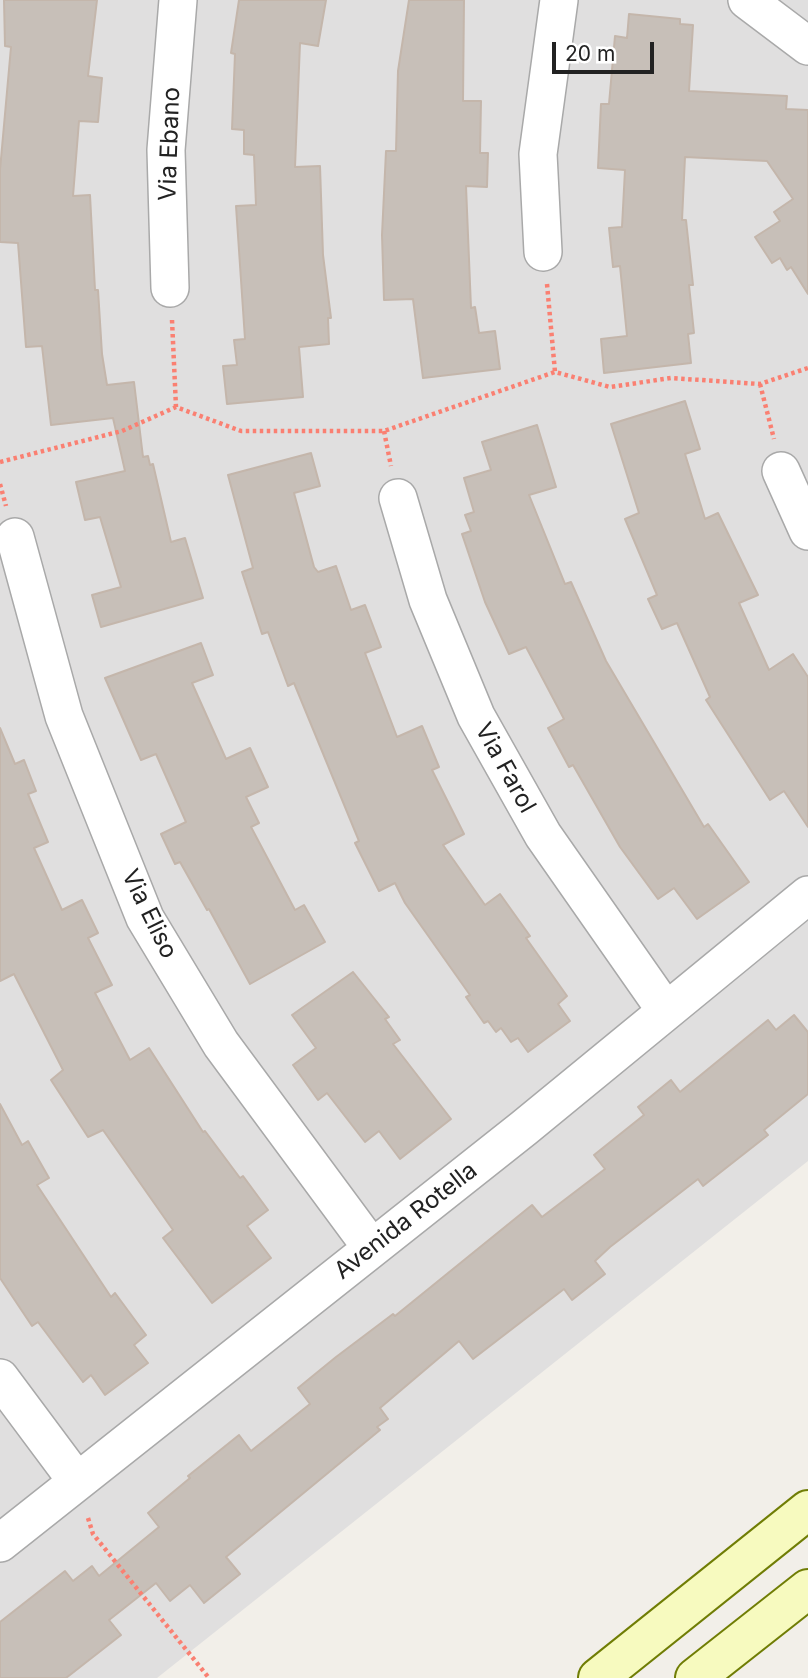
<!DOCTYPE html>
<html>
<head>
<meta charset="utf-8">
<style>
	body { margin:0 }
	#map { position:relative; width:808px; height:1678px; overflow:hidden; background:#f2efe9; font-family:Inter,sans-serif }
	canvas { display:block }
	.scale { position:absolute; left:552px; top:42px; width:102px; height:32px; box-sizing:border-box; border:4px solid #222; border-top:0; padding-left:9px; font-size:21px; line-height:24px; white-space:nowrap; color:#222; -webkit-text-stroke:5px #fff; paint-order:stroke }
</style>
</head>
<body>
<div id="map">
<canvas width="808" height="1678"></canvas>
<div class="scale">20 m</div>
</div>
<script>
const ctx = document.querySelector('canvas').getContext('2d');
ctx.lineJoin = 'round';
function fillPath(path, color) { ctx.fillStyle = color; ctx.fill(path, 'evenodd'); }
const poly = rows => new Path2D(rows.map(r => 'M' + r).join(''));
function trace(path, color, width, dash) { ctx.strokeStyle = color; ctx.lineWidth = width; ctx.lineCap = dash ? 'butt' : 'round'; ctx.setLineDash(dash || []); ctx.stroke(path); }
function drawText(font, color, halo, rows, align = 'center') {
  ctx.font = font + ' Inter,sans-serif'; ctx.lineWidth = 5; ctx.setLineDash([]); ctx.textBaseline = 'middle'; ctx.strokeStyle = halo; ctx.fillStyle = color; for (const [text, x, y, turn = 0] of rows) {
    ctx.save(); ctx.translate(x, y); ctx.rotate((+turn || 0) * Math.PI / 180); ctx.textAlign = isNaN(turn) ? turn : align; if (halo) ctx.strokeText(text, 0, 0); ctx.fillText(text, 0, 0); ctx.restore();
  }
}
fillPath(poly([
	[0,0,808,0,808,1161,157,1678,0,1678]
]), '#e0dfdf');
const building = poly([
	[4,0,97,0,88,76,102,78,98,122,79,121,73,196,90,195,95,290,98,290,102,354,107,385,134,382,143,457,148,456,150,465,153,464,171,542,185,538,203,598,101,627,92,595,121,587,100,517,85,520,76,482,125,471,113,418,51,425,42,346,26,347,18,243,0,242,0,170,11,47,5,46,4,0],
	[239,0,326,0,318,46,300,43,295,167,320,166,323,255,331,318,328,318,329,344,299,347,303,397,227,404,223,366,237,365,234,340,245,339,236,206,256,205,254,155,244,154,244,130,232,129,235,54,231,53,239,0],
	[409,0,464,0,463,101,481,101,480,153,488,153,487,187,466,186,471,308,475,307,479,333,495,331,500,369,423,378,413,299,384,300,382,235,386,151,396,151,398,71,409,0],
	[629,14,680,19,680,24,693,25,689,91,787,96,786,109,808,110,808,294,791,267,787,270,780,258,772,263,755,237,780,221,774,212,793,199,767,161,685,157,682,220,686,220,693,285,689,285,694,333,688,334,691,363,604,373,601,339,627,336,620,266,613,267,609,228,622,227,625,170,598,168,601,104,609,104,615,36,627,38,629,14],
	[685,401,700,449,685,454,705,519,718,513,758,595,739,603,769,670,793,654,808,677,808,827,784,791,770,800,706,700,710,697,677,623,662,629,648,599,657,595,625,519,639,513,611,424,685,401],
	[537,425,556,487,529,495,565,584,571,582,606,661,704,827,708,824,749,882,697,919,674,888,658,899,620,847,573,765,569,767,548,728,564,719,526,647,509,654,485,602,462,534,471,531,465,515,474,512,464,478,491,470,482,442,537,425],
	[311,453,320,486,294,493,314,567,318,572,336,566,351,610,365,605,381,647,365,653,397,737,422,726,439,767,432,770,464,834,443,845,485,905,500,894,530,936,526,938,567,996,558,1004,570,1021,528,1052,518,1038,511,1042,501,1028,496,1032,488,1021,484,1023,466,997,470,995,405,903,395,883,379,891,355,843,359,841,294,683,288,686,268,632,262,634,242,572,253,568,228,475,311,453],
	[201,643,213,675,192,683,226,759,250,748,268,787,246,797,259,823,251,827,295,910,304,905,325,942,250,984,209,909,207,910,180,862,175,864,161,834,186,822,156,754,141,760,105,678,201,643],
	[0,728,15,764,24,760,36,791,28,794,48,842,34,848,62,910,82,900,98,933,88,938,112,985,95,993,130,1060,149,1048,203,1132,205,1131,240,1178,243,1176,268,1210,247,1226,271,1258,212,1303,163,1238,173,1230,103,1130,88,1137,51,1080,63,1070,14,974,0,981,0,728],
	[353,972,389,1017,385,1019,400,1040,393,1044,451,1119,400,1159,379,1131,365,1142,327,1093,318,1100,293,1065,316,1048,292,1015,353,972],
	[794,1015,808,1032,808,1094,764,1130,768,1135,703,1186,698,1179,610,1247,595,1261,605,1274,572,1300,564,1289,473,1359,459,1341,380,1408,388,1419,377,1427,380,1430,226,1557,240,1574,204,1603,190,1585,170,1601,156,1583,109,1620,121,1635,66,1678,0,1678,0,1622,65,1571,73,1581,92,1566,99,1576,159,1527,148,1513,190,1478,188,1476,239,1435,251,1451,310,1404,298,1388,336,1357,393,1314,395,1316,532,1205,542,1217,605,1169,594,1155,644,1115,638,1107,671,1080,680,1092,768,1020,776,1030,794,1015],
	[0,1104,22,1145,28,1141,49,1178,37,1185,111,1297,115,1293,146,1335,134,1345,148,1363,105,1395,91,1375,83,1382,38,1322,32,1326,0,1278,0,1104]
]);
fillPath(building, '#c7bfb8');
trace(building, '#c4b6ab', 2);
const minor = poly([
	[747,0,808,46],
	[543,252,538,154,559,0],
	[170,288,166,150,178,0],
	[781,471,808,531],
	[398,498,428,600,476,716,543,835,666,1011],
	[15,537,64,716,145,918,221,1044,371,1247],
	[0,1378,76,1480],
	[0,1543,524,1128,808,895]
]);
const secondary = poly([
	[598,1678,808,1510],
	[695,1678,808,1589]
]);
trace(minor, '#a9a9a9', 40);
trace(secondary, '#707d05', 42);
trace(poly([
	[547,284,555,372],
	[172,320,176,407],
	[760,384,774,439],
	[384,431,391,466],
	[0,462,122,431,176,407,241,431,384,431,555,372,610,387,671,378,760,384,808,368],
	[0,484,6,506],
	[88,1518,93,1534,209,1678]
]), '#fa8072', 4.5, [3.5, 3.5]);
trace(minor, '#fff', 37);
trace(secondary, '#f7fabf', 38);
drawText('24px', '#222', '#fff', [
	["Via Ebano",170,144,-88],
	["Via Farol",505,768,61],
	["Via Eliso",149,914,64],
	["Avenida Rotella",406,1221,-38]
]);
</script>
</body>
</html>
